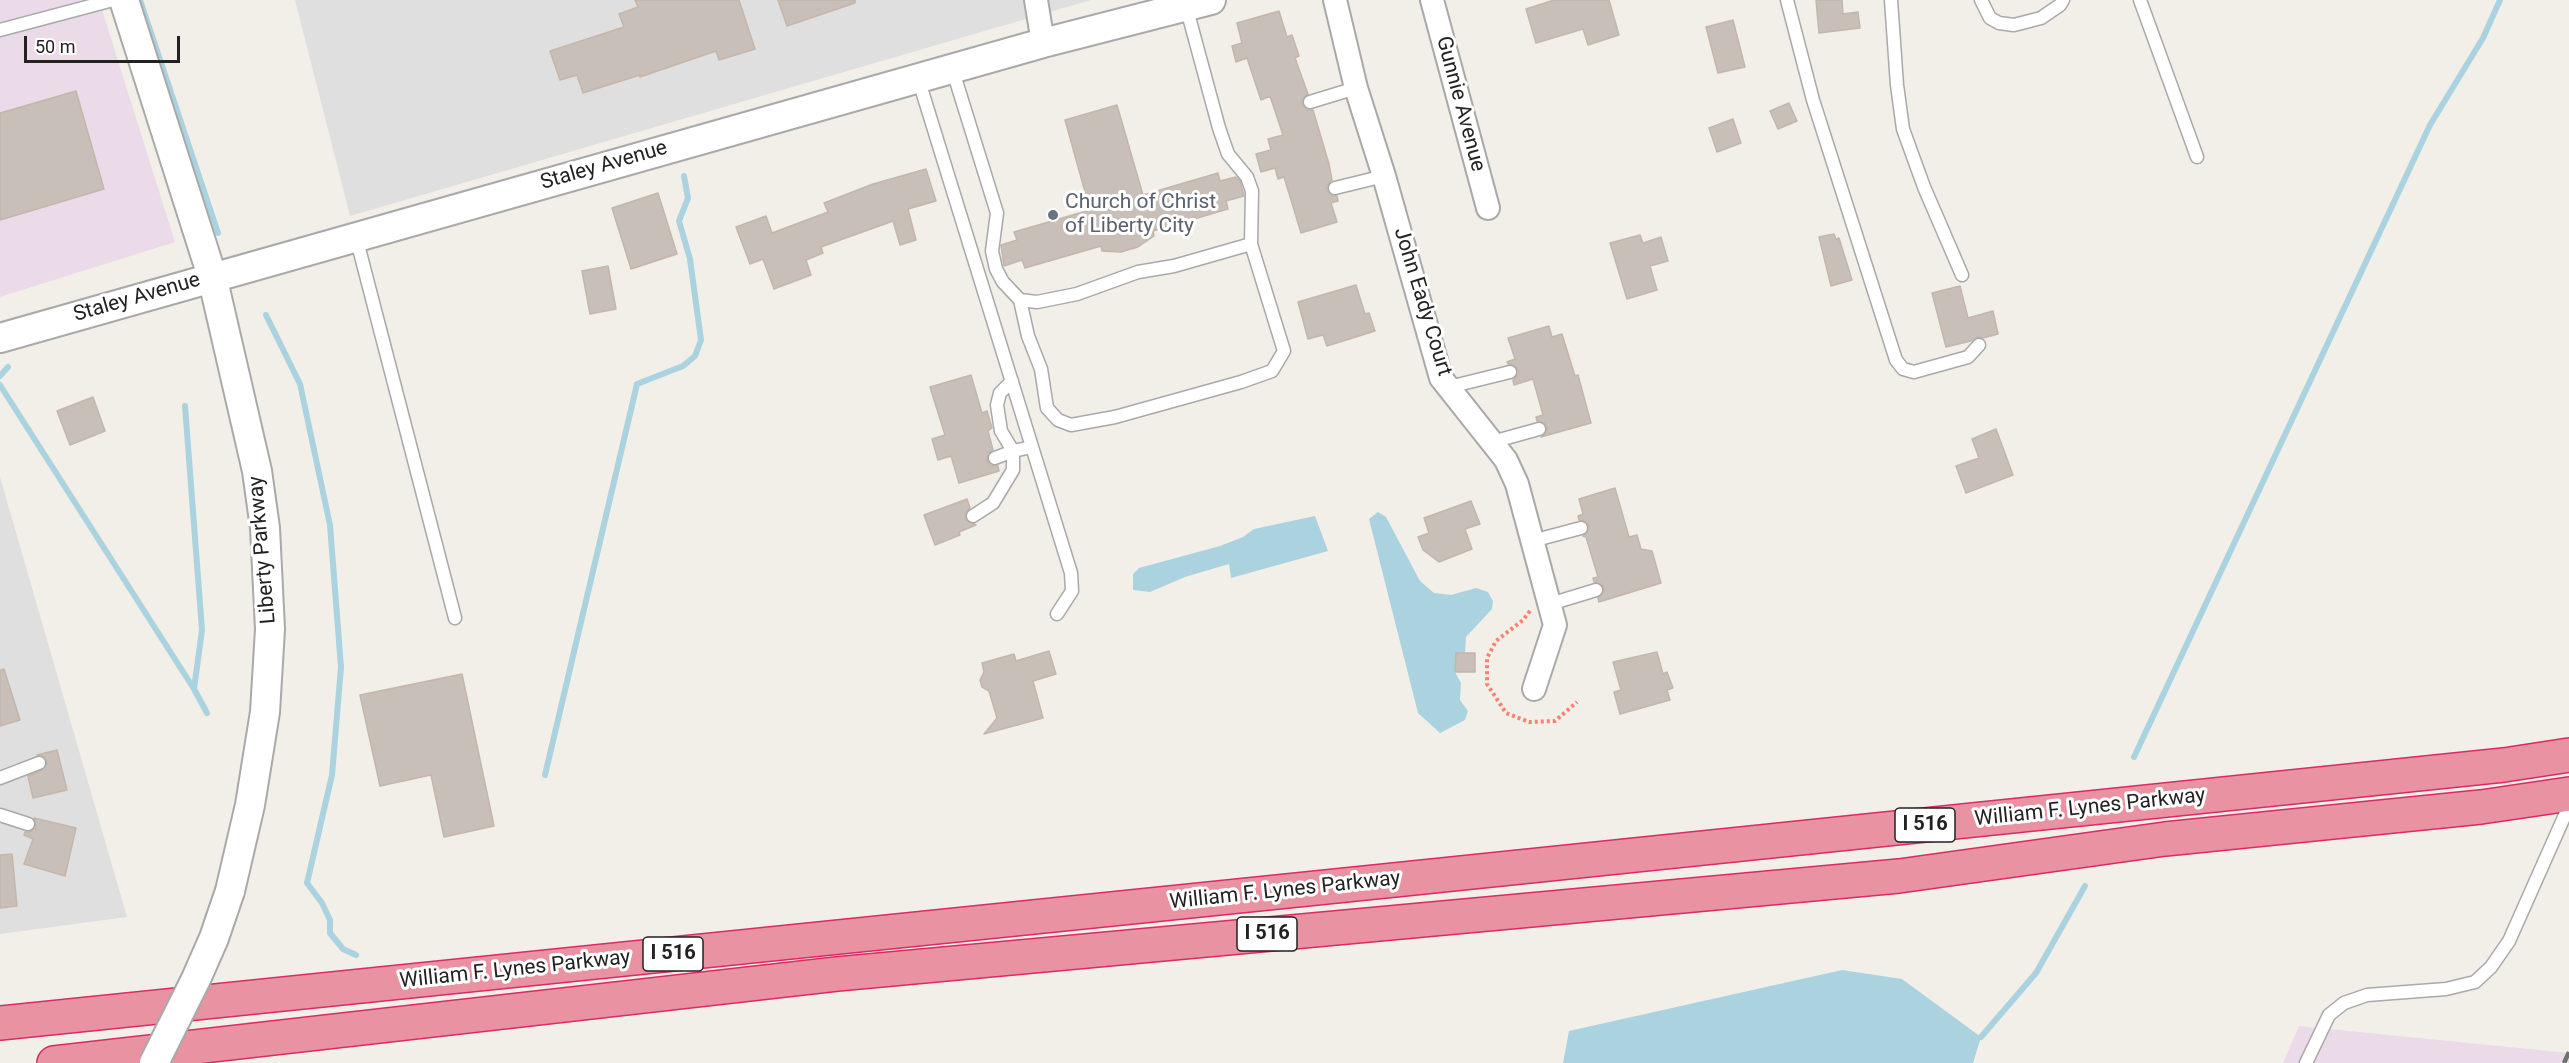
<!DOCTYPE html>
<html>
<head>
<meta charset="utf-8">
<style>
	body { margin:0 }
	#map { position:relative; width:2569px; height:1063px; overflow:hidden; background:#f2efe9; font-family:Roboto,sans-serif }
	canvas { display:block }
	.scale { position:absolute; left:24px; top:36px; width:156px; height:27px; box-sizing:border-box; border:3px solid #222; border-top:0; padding-left:8px; font-size:18px; line-height:21px; white-space:nowrap; color:#222; -webkit-text-stroke:4px #fff; paint-order:stroke }
</style>
</head>
<body>
<div id="map">
<canvas width="2569" height="1063"></canvas>
<div class="scale">50 m</div>
</div>
<script>
const ctx = document.querySelector('canvas').getContext('2d');
ctx.lineJoin = 'round';
function fillPath(path, color) { ctx.fillStyle = color; ctx.fill(path, 'evenodd'); }
const poly = rows => new Path2D(rows.map(r => 'M' + r).join(''));
function trace(path, color, width, dash) { ctx.strokeStyle = color; ctx.lineWidth = width; ctx.lineCap = dash ? 'butt' : 'round'; ctx.setLineDash(dash || []); ctx.stroke(path); }
function drawText(font, color, halo, rows, align = 'center') {
  ctx.font = font + ' Roboto,sans-serif'; ctx.lineWidth = 6; ctx.setLineDash([]); ctx.textBaseline = 'middle'; ctx.strokeStyle = halo; ctx.fillStyle = color; for (const [text, x, y, turn = 0] of rows) {
    ctx.save(); ctx.translate(x, y); ctx.rotate((+turn || 0) * Math.PI / 180); ctx.textAlign = isNaN(turn) ? turn : align; if (halo) ctx.strokeText(text, 0, 0); ctx.fillText(text, 0, 0); ctx.restore();
  }
}
fillPath(poly([
	[295,0,1091,0,350,216],
	[0,477,127,917,0,934]
]), '#e0dfdf');
fillPath(poly([
	[0,0,99,0,175,242,0,297],
	[2299,1026,2569,1053,2569,1063,2283,1063]
]), '#ebdbe8');
fillPath(poly([
	[1378,512,1386,517,1420,581,1434,593,1451,595,1476,588,1488,592,1493,601,1492,609,1466,637,1465,653,1456,654,1455,672,1461,683,1460,700,1468,711,1465,720,1440,733,1418,713,1369,519],
	[1315,516,1328,551,1231,578,1229,564,1185,577,1150,592,1133,590,1133,574,1139,568,1220,546,1243,537,1254,529],
	[1842,970,1902,979,1981,1037,1973,1063,1563,1063,1569,1031]
]), '#aad3df');
trace(poly([
	[140,0,218,233],
	[266,315,300,384,330,525,341,667,332,775,307,883,322,903,330,920,330,933,343,949,356,955],
	[0,376,8,367],
	[0,385,194,689,207,713],
	[185,406,202,630,194,689],
	[2134,757,2430,125,2483,38,2500,0],
	[545,775,637,384,683,366,695,356,701,340,690,259,679,221,688,198,684,176],
	[1981,1037,2036,973,2085,886]
]), '#aad3df', 6);
const building = poly([
	[635,0,739,0,755,49,719,60,716,51,640,77,640,75,583,93,577,75,560,80,550,51,624,27,619,14,638,7,635,0],
	[778,0,855,0,855,3,787,26,778,0],
	[1554,0,1609,0,1619,35,1588,45,1583,29,1536,43,1526,9,1554,0],
	[1816,0,1842,0,1843,14,1858,12,1860,28,1819,33,1816,0],
	[1279,11,1287,37,1292,35,1299,56,1295,58,1308,94,1302,100,1302,105,1308,110,1313,110,1329,164,1332,180,1327,185,1327,191,1332,196,1337,196,1338,201,1331,203,1337,222,1301,233,1284,177,1278,179,1275,168,1261,172,1256,154,1271,150,1268,139,1283,135,1270,96,1261,100,1247,58,1236,62,1232,46,1242,43,1237,23,1279,11],
	[1733,20,1745,67,1718,73,1706,27,1733,20],
	[76,91,104,189,0,220,0,113,76,91],
	[1789,103,1797,121,1778,129,1770,111,1789,103],
	[1117,105,1143,195,1218,173,1220,181,1236,177,1240,181,1244,196,1226,201,1228,209,1153,231,1154,236,1138,247,1121,252,1102,251,1101,246,1025,268,1022,260,1004,266,1001,245,1017,240,1014,232,1090,210,1065,120,1117,105],
	[1733,119,1741,143,1717,152,1709,128,1733,119],
	[926,169,936,201,908,209,916,240,900,245,893,221,821,247,823,253,806,260,811,275,774,289,763,259,750,264,736,227,766,216,772,233,828,212,824,203,873,184,926,169],
	[658,193,677,254,631,269,612,208,658,193],
	[1834,234,1836,239,1839,238,1852,280,1831,286,1819,237,1834,234],
	[1640,235,1643,243,1661,237,1668,261,1650,266,1657,290,1627,299,1610,243,1640,235],
	[608,266,616,309,590,314,582,271,608,266],
	[1356,285,1365,314,1369,313,1375,331,1327,346,1323,335,1308,339,1298,302,1356,285],
	[1960,286,1968,318,1993,311,1998,334,1983,338,1977,337,1971,341,1946,347,1932,293,1960,286],
	[1549,326,1552,337,1562,334,1575,376,1578,375,1591,423,1541,437,1545,434,1547,427,1544,423,1537,421,1536,417,1543,415,1533,379,1514,385,1513,380,1518,375,1518,371,1515,366,1508,364,1507,362,1515,359,1508,338,1549,326],
	[971,375,982,413,987,411,992,428,988,431,993,450,988,453,987,460,990,465,998,466,999,471,959,483,951,456,938,460,932,439,945,435,930,387,971,375],
	[93,397,105,431,70,445,57,411,93,397],
	[1996,429,2013,475,1966,493,1956,466,1979,458,1972,439,1996,429],
	[1615,488,1629,537,1637,535,1641,549,1652,551,1661,583,1599,602,1598,598,1602,595,1604,588,1601,584,1594,582,1593,578,1598,577,1586,537,1583,536,1587,533,1589,526,1586,522,1579,520,1578,516,1583,514,1579,499,1615,488],
	[967,499,970,508,965,513,966,520,976,525,959,532,960,535,935,545,924,515,967,499],
	[1471,501,1480,524,1465,529,1472,549,1439,562,1423,550,1418,537,1429,533,1424,518,1471,501],
	[1049,651,1056,674,1033,681,1043,718,984,734,997,718,989,691,982,687,980,680,984,672,982,663,1014,654,1016,661,1049,651],
	[1657,652,1663,674,1667,672,1673,688,1667,690,1670,700,1620,714,1614,692,1621,690,1613,662,1657,652],
	[1456,653,1475,653,1475,672,1455,672,1456,653],
	[4,669,20,720,0,726,0,670,4,669],
	[462,674,494,826,444,837,431,775,380,786,360,695,462,674],
	[57,750,67,790,33,798,28,776,42,770,47,764,45,757,37,755,57,750],
	[34,818,76,828,65,876,24,864,33,839,24,835,25,832,30,832,36,827,34,818],
	[12,854,17,906,0,908,0,855,12,854]
]);
fillPath(building, '#c7bfb8');
trace(building, '#c4b6ab', 1.5);
const service = poly([
	[1787,0,1813,100,1896,360,1903,369,1914,372,1968,357,1979,345],
	[1891,0,1897,85,1903,129,1924,187,1962,275],
	[1981,0,1990,18,1999,23,2014,25,2041,18,2060,5,2063,0],
	[2140,0,2197,157],
	[0,30,113,0],
	[952,68,997,213,992,251,996,269,1003,282,1020,300,1028,336,1041,369,1047,408,1058,420,1071,425,1115,417,1241,382,1272,371,1284,351,1251,244,1252,191,1247,177,1228,154,1219,128,1186,6],
	[918,78,1071,573,1072,591,1057,614],
	[1310,102,1356,88],
	[1335,188,1384,176],
	[356,237,455,618],
	[1020,300,1037,302,1077,294,1138,272,1174,266,1251,244],
	[1449,387,1510,372],
	[1492,442,1539,429],
	[995,458,1013,451,1001,431,997,405,1000,393,1012,381],
	[973,516,993,503,1013,470,1013,451,1032,447],
	[1532,541,1581,528],
	[1550,604,1596,590],
	[0,778,39,763],
	[0,815,28,824],
	[2306,1063,2329,1015,2344,1003,2367,995,2446,989,2475,982,2491,967,2509,941,2569,806]
]);
const minor = poly([
	[1036,0,1043,43],
	[1335,0,1356,88,1384,176,1441,378,1506,460,1517,484,1555,625,1534,689],
	[1432,0,1488,208]
]);
const tertiary = poly([
	[124,0,212,276,257,471,265,528,270,629,265,712,250,805,230,891],
	[0,338,1043,43,1211,0]
]);
const motorway = poly([
	[0,1023,1404,879,2504,765,2569,755],
	[54,1063,837,974,1899,876,2165,839,2481,807,2569,794]
]);
trace(service, '#a9a9a9', 15);
trace(minor, '#a9a9a9', 26);
trace(tertiary, '#a9a9a9', 32);
trace(motorway, '#dc2a67', 36);
trace(poly([
	[1530,611,1523,620,1496,641,1487,658,1487,684,1506,713,1529,722,1555,721,1577,702]
]), '#fa8072', 4, [3, 3]);
trace(service, '#fff', 12);
trace(minor, '#fff', 22);
trace(tertiary, '#fff', 28);
trace(motorway, '#e892a2', 33);
trace(poly([
	[2564,1063,2569,1052]
]), '#707070', 4.5, [12, 12]);
const tertiaryBridge = poly([
	[154,1063,196,979,214,938,230,891]
]);
trace(tertiaryBridge, '#a9a9a9', 32, []);
trace(tertiaryBridge, '#fff', 28);
for (const [x, y, r, color] of [
	[1053,215,6,"#6b7280"]
]) { const dot = new Path2D(); dot.arc(x, y, r, 0, 2 * Math.PI); ctx.fillStyle = color; ctx.fill(dot); trace(dot, '#fff', 2); }
for (const [x, y, w] of [
	[1925,825,60],
	[1267,934,60],
	[673,954,60]
]) { const box = new Path2D(); box.roundRect(x - w / 2, y - 17, w, 34, 4.5); ctx.fillStyle = '#fff'; ctx.fill(box); trace(box, '#222', 1.5); }
drawText('bold 20px', '#222', null, [
	["I 516",1925,825],
	["I 516",1267,934],
	["I 516",673,954]
]);
drawText('21px', '#222', '#fff', [
	["Gunnie Avenue",1460,104,75],
	["Staley Avenue",604,166,-16],
	["Staley Avenue",137,298,-16],
	["John Eady Court",1422,302,73],
	["Liberty Parkway",263,550,-95],
	["William F. Lynes Parkway",2090,808,-6],
	["William F. Lynes Parkway",1285,891,-6],
	["William F. Lynes Parkway",515,970,-6]
]);
drawText('21px', '#5b616d', '#fff', [
	["Church of Christ",1065,203],
	["of Liberty City",1065,227]
], 'left');
</script>
</body>
</html>
